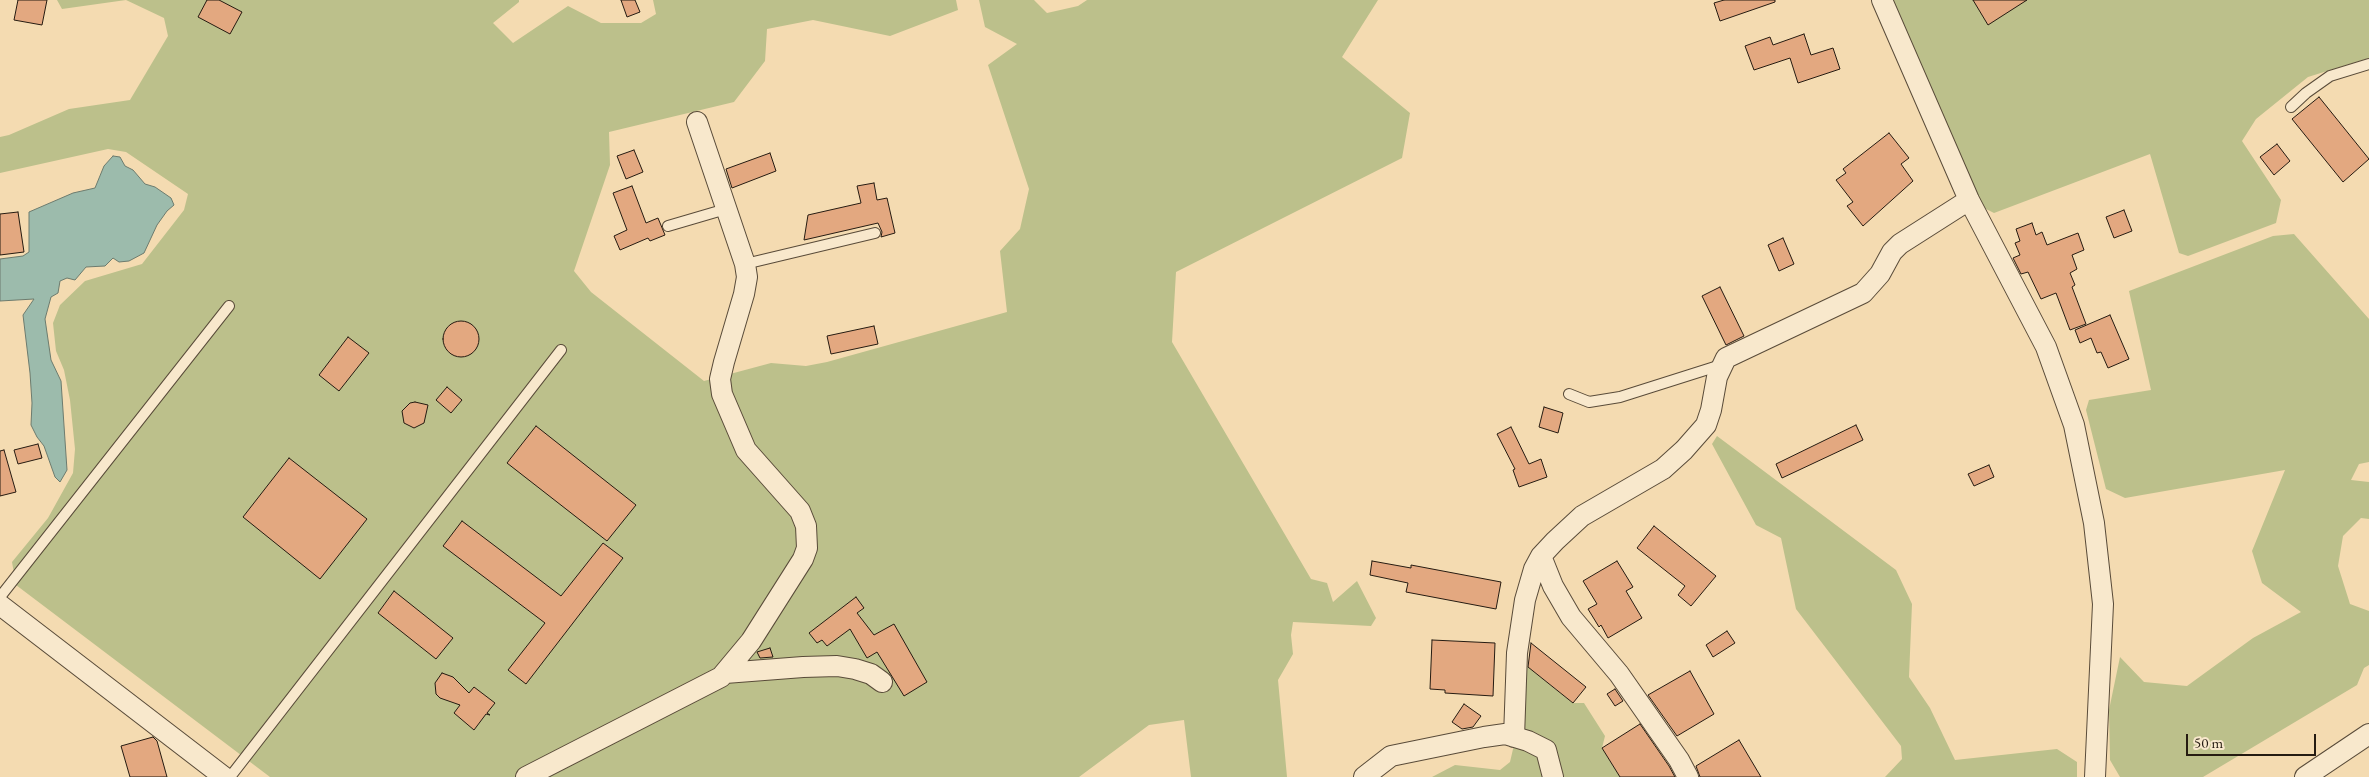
<!DOCTYPE html>
<html>
<head>
<meta charset="utf-8">
<style>
	body { margin:0 }
	#map { position:relative; width:2369px; height:777px; overflow:hidden; background:#f4dbb1; font-family:"EB Garamond",serif }
	canvas { display:block }
	.scale { position:absolute; left:2186px; top:734px; width:130px; height:22px; box-sizing:border-box; border:2px solid #251b11; border-top:0; padding-left:6px; font-size:15px; line-height:18px; white-space:nowrap; color:#251b11; -webkit-text-stroke:4px #f8e8cc; paint-order:stroke }
</style>
</head>
<body>
<div id="map">
<canvas width="2369" height="777"></canvas>
<div class="scale">50 m</div>
</div>
<script>
const ctx = document.querySelector('canvas').getContext('2d');
ctx.lineJoin = 'round';
function fillPath(path, color) { ctx.fillStyle = color; ctx.fill(path, 'evenodd'); }
const poly = rows => new Path2D(rows.map(r => 'M' + r).join(''));
function trace(path, color, width, dash) { ctx.strokeStyle = color; ctx.lineWidth = width; ctx.lineCap = dash ? 'butt' : 'round'; ctx.setLineDash(dash || []); ctx.stroke(path); }
fillPath(poly([
	[57,0,519,0,519,2,493,23,513,43,568,6,601,23,641,23,656,14,653,0,956,0,958,10,890,36,813,20,767,29,765,61,734,102,609,132,610,165,574,271,591,292,704,381,771,363,806,366,827,362,1007,312,1000,251,1020,229,1029,189,988,65,1017,44,985,27,979,0,1034,0,1047,13,1078,6,1087,0,1378,0,1342,57,1410,113,1402,158,1176,272,1172,342,1311,579,1327,583,1333,602,1357,581,1376,618,1371,626,1293,622,1291,635,1293,654,1278,680,1287,777,1191,777,1184,720,1149,725,1079,777,270,777,16,585,12,562,48,518,73,473,75,449,70,400,64,370,56,351,53,323,60,305,85,281,142,264,184,210,188,194,126,152,108,149,0,173,0,137,9,135,69,109,130,100,168,36,164,18,126,0,62,9],
	[1887,0,2369,0,2369,58,2308,77,2256,119,2242,141,2281,200,2276,223,2188,256,2179,253,2150,154,1994,213,1986,209,1975,199],
	[2294,234,2369,319,2369,462,2359,464,2351,480,2369,482,2369,519,2361,518,2343,536,2338,566,2350,604,2369,611,2369,665,2364,668,2357,685,2203,777,2120,777,2110,760,2109,710,2120,657,2144,682,2187,686,2253,638,2301,612,2262,583,2252,551,2285,470,2125,498,2106,489,2086,410,2089,400,2151,390,2129,291,2273,236],
	[1717,436,1896,570,1912,604,1909,677,1930,708,1955,760,2057,749,2077,762,2077,777,1885,777,1902,759,1901,746,1796,609,1781,538,1756,525,1712,444],
	[1518,659,1573,703,1584,703,1605,736,1602,748,1620,777,1432,777,1455,765,1500,770,1510,762,1517,732]
]), '#bcc08b');
const water = poly([
	[113,156,120,157,125,166,133,170,145,184,155,187,171,198,174,205,167,211,157,225,144,253,129,261,119,262,113,258,105,266,86,267,75,280,67,278,60,281,58,293,51,297,45,319,51,360,61,381,67,470,60,482,55,477,44,446,37,437,31,425,32,403,30,373,23,315,34,299,0,301,0,259,23,256,29,252,29,212,73,193,95,188,104,166,113,156]
]);
fillPath(water, '#9cbbac');
trace(water, '#6c7b6e', 1);
const building = poly([
	[18,0,47,0,42,25,14,20,18,0],
	[207,0,219,0,242,12,230,34,198,17,207,0],
	[621,0,635,0,640,12,627,17,621,0],
	[1724,0,1775,0,1775,2,1720,21,1714,3,1724,0],
	[1973,0,2027,0,1988,25,1973,0],
	[1804,34,1811,55,1833,48,1840,69,1798,83,1790,58,1754,70,1745,46,1770,37,1773,45,1804,34],
	[2319,97,2369,159,2343,182,2292,119,2319,97],
	[1889,133,1909,158,1901,164,1913,181,1863,226,1847,206,1853,202,1836,180,1846,173,1843,169,1889,133],
	[2277,144,2290,161,2274,175,2260,157,2277,144],
	[634,150,643,172,626,179,617,156,634,150],
	[770,153,776,171,732,188,726,169,770,153],
	[874,183,877,200,887,198,895,233,881,237,882,232,878,223,804,240,808,215,861,203,857,186,874,183],
	[632,186,646,223,658,218,665,235,650,241,648,238,620,250,614,236,627,230,613,193,632,186],
	[2124,210,2132,231,2114,238,2106,217,2124,210],
	[18,212,24,252,0,255,0,214,18,212],
	[2032,223,2036,235,2042,232,2047,245,2078,233,2084,250,2072,255,2077,269,2070,273,2075,285,2072,287,2086,324,2070,330,2056,293,2041,299,2028,272,2021,274,2013,258,2020,255,2015,243,2020,241,2016,229,2032,223],
	[1783,238,1794,264,1779,271,1768,245,1783,238],
	[1720,287,1744,336,1726,345,1702,296,1720,287],
	[2110,315,2129,359,2108,368,2101,352,2097,353,2091,338,2080,343,2075,330,2110,315],
	'443 339a18 18 0 1 1 36 0a18 18 0 1 1-36 0Z',
	[874,326,878,344,831,354,827,336,874,326],
	[348,337,369,353,339,391,319,375,348,337],
	[447,387,462,400,451,413,436,400,447,387],
	[415,402,428,405,424,423,414,428,404,423,402,411,410,403,415,402],
	[1544,407,1563,413,1558,433,1539,427,1544,407],
	[1856,425,1863,440,1782,478,1776,464,1856,425],
	[536,426,636,505,607,541,507,463,536,426],
	[1511,427,1529,464,1541,459,1547,477,1519,487,1513,470,1515,469,1497,434,1511,427],
	[38,444,42,458,18,464,14,450,38,444],
	[4,450,16,492,0,496,0,451,4,450],
	[289,458,367,519,320,579,243,517,289,458],
	[1989,465,1994,477,1974,486,1968,474,1989,465],
	[462,521,561,596,603,543,623,558,526,684,508,670,545,623,443,546,462,521],
	[1654,526,1716,576,1691,606,1678,595,1685,586,1637,548,1654,526],
	[1372,561,1411,568,1411,565,1501,582,1496,609,1406,592,1408,583,1370,575,1372,561],
	[1617,561,1633,587,1626,591,1642,618,1608,638,1601,625,1599,627,1588,609,1597,604,1583,581,1617,561],
	[394,591,453,638,436,659,378,613,394,591],
	[856,597,864,608,857,613,874,635,894,624,927,682,904,696,877,652,867,658,850,629,827,646,822,640,817,643,809,633,856,597],
	[1727,631,1735,643,1713,657,1706,645,1727,631],
	[1432,640,1495,643,1493,696,1445,693,1445,690,1430,689,1432,640],
	[1531,643,1586,687,1573,703,1528,667,1531,643],
	[770,648,773,657,760,658,757,652,770,648],
	[1690,671,1714,714,1677,736,1648,695,1690,671],
	[442,673,453,677,469,693,474,687,495,703,487,713,490,715,486,714,474,730,454,713,460,705,440,698,436,694,435,683,442,673],
	[1615,689,1623,701,1615,706,1607,694,1615,689],
	[1464,704,1481,716,1473,727,1462,729,1452,722,1464,704],
	[1640,724,1669,766,1675,777,1620,777,1602,748,1640,724],
	[153,737,157,741,167,777,130,777,121,746,153,737],
	[1739,740,1761,777,1700,777,1696,766,1739,740]
]);
fillPath(building, '#e3a880');
trace(building, '#251b11', 1);
const service = poly([
	[2291,107,2306,93,2330,76,2369,64],
	[668,226,726,209],
	[745,264,875,233],
	[1569,394,1589,402,1620,397,1721,365],
	[0,597,229,306],
	[230,777,561,350]
]);
const minor = poly([
	[1882,0,1969,200,2046,347,2074,425,2094,523,2103,604,2095,777],
	[1541,556,1553,586,1571,617,1619,674,1679,760,1688,777],
	[0,605,224,777],
	[725,673,803,667,837,666,855,669,871,674,882,682],
	[1514,737,1517,653,1525,600,1534,569,1541,556,1555,541,1582,516,1663,469,1684,450,1706,425,1711,410,1717,377,1726,358,1863,293,1880,274,1892,252,1900,244,1969,200],
	[526,777,721,677,751,641,803,559,807,548,806,526,800,511,746,450,722,394,720,379,724,362,744,294,747,277,745,264,697,122],
	[1364,777,1391,756,1484,737,1505,734,1528,741,1546,750,1553,777],
	[2305,777,2369,734]
]);
trace(service, '#594b39', 12);
trace(minor, '#594b39', 22);
trace(service, '#f8e8cc', 10);
trace(minor, '#f8e8cc', 20);
</script>
</body>
</html>
